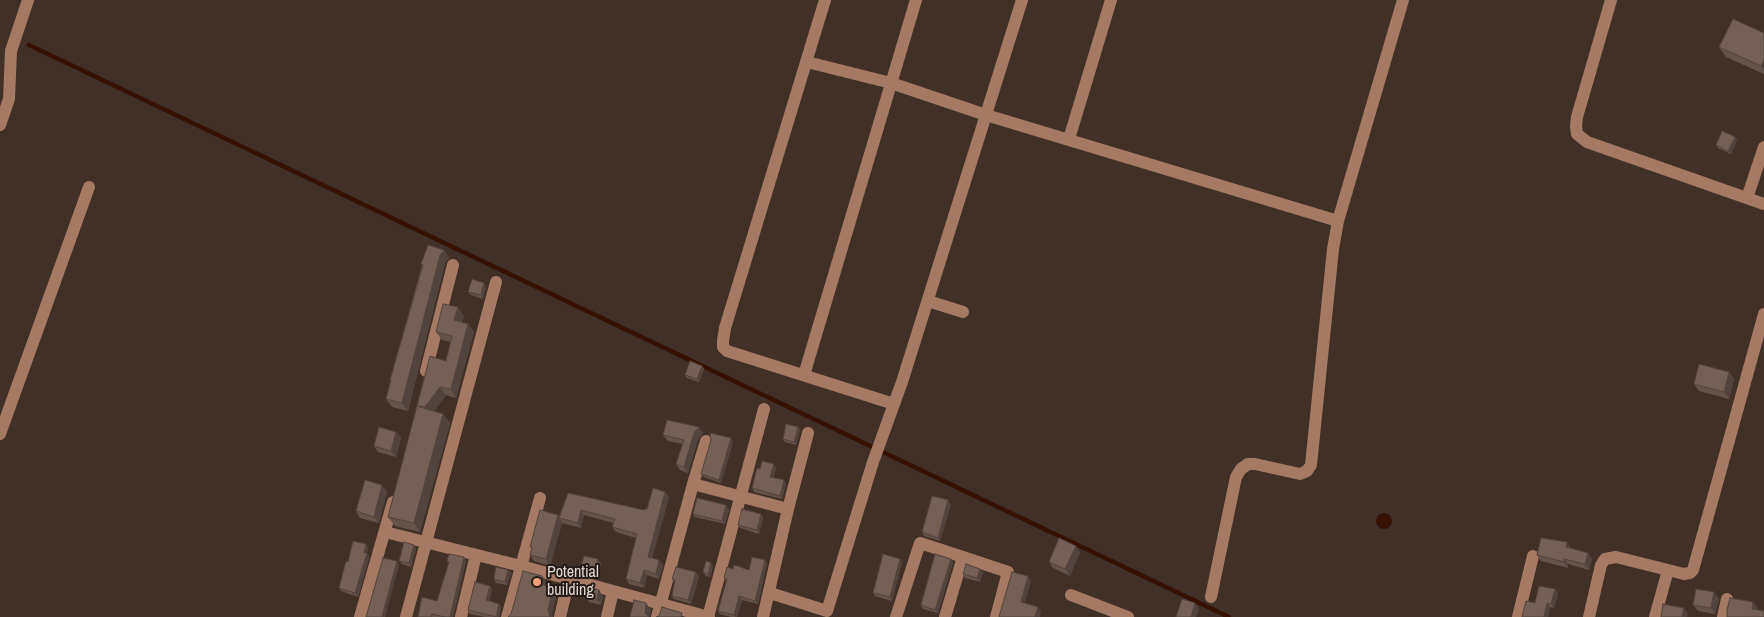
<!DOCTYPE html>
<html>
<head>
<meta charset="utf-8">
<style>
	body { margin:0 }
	canvas { display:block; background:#413028 }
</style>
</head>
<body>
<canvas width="1764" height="617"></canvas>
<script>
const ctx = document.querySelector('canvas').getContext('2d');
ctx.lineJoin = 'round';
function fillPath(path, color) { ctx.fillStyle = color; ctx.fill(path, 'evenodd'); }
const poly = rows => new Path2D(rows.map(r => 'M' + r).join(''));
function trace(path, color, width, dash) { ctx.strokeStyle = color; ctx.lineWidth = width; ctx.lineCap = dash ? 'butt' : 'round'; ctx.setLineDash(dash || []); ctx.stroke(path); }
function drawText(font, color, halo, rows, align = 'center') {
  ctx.font = font + ' "Archivo Narrow",sans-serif'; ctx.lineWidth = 4; ctx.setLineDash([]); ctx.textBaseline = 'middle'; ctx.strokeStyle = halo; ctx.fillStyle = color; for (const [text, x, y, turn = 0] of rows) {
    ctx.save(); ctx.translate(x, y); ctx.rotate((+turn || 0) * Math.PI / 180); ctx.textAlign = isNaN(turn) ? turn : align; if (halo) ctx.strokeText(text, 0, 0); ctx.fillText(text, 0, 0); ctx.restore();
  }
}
fillPath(poly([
	'1376 521a8 8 0 1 1 16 0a8 8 0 1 1-16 0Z'
]), '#361100');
trace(poly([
	[29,45,1229,617]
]), '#361100', 4.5);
trace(poly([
	[825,0,725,328,723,341,723,347,727,351,894,404],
	[1611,0,1577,117,1576,126,1577,134,1587,142,1764,204],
	[807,62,891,83,986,115,1338,221],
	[0,125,9,99,11,51,28,0],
	[1069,139,1111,0],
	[1747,198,1764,147],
	[928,301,963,312],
	[426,371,453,265],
	[804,375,916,0],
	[0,434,89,187],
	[693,484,706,441],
	[385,532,521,566,709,617],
	[770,593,827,611,873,462,902,382,1022,0],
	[1071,595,1128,617],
	[1211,597,1236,477,1241,469,1248,464,1255,464,1300,474,1307,471,1311,465,1333,249,1338,221,1403,0],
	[360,617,393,502],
	[406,617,496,282],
	[461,617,476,555],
	[507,617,540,498],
	[560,617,569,579],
	[607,617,613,591],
	[657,617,693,484,788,509],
	[708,617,764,409],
	[763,617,788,509,808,433],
	[896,617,920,543,963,557],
	[945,617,963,557,1008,572,996,617],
	[1518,617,1533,556],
	[1589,617,1601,565,1605,559,1616,557,1684,574,1690,573,1693,570,1764,314],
	[1655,617,1668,570],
	[1723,617,1727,599]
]), '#a67964', 12);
fillPath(poly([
	[1764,33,1764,74,1726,57,1719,47],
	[1737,140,1731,154,1718,148,1716,145],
	[444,250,449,258,445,263,408,411,392,407,386,399,391,381,390,380,422,265,421,264],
	[486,286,483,299,471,295,468,292],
	[464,316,462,322,468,324,474,332,456,398,446,395,434,411,443,414,450,423,420,532,395,526,388,517,418,407,446,361,451,342,442,340,436,332],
	[702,366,704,369,699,382,687,378,685,375],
	[1729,372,1734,379,1729,399,1699,391,1694,384],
	[798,427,800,430,796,445,785,442,783,439],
	[396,432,401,438,396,457,378,452,374,446],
	[703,433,698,439,688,473,680,470,676,464,682,444,668,441,663,435],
	[733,442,721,483,704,477,701,474],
	[776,468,773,478,784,480,786,484,782,499,754,492,752,488,760,469],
	[387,491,379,523,360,518,356,511],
	[665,492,669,497,652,558,659,560,663,565,659,579,647,575,644,588,629,584,626,579,636,538,616,532,612,527,614,523,584,515,581,528,562,523,550,566,534,561,530,555,532,548,530,547,558,515,560,517,568,493,644,510,647,509],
	[951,504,940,541,924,536,922,532],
	[729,509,725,524,695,517,693,514],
	[763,517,759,534,740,528,738,525],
	[368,547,367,553,369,557,358,597,341,591,339,588,348,562],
	[416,548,411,567,402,564,399,561],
	[1571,548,1588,553,1592,559,1589,570,1568,564,1568,568,1541,561,1537,555],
	[1080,552,1070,576,1053,568,1049,562],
	[900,559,902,562,892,601,875,596,873,593],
	[951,559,953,562,938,613,923,609,921,605],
	[765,560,767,563,758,604,742,600,737,617,731,617,720,614,718,611,726,582,724,578,733,569,749,570],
	[447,561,466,561,453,617,418,617,437,601,449,563],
	[601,563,597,577,582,573,580,570],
	[713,566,710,577,706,576,703,572],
	[508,570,511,573,507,585,496,583,494,579],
	[983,572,980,582,965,578,963,574],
	[699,576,691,604,674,599,672,596,675,583,672,579],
	[490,586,492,589,489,601,499,604,501,607,499,617,485,617,470,614,468,610],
	[1555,589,1558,594,1554,608,1550,607,1548,617,1522,617,1535,603],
	[599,590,603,597,601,605,589,602,585,596],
	[1714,592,1719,599,1715,614,1698,611,1693,605]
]), '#64534b');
fillPath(poly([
	[1764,60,1764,70,1761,66],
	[1735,137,1737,140,1731,154,1728,151],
	[444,250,449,258,445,263,408,411,402,403,440,255],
	[484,283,486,286,483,299,481,295],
	[458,307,464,316,460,328,454,320],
	[468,324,474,332,456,398,451,389],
	[702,366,704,369,699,382,697,379],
	[1729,372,1734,379,1729,399,1724,392],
	[440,387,446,395,431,416,425,407],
	[443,414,450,423,420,532,414,523],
	[699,427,703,433,698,439,688,473,684,467,694,433],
	[798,427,800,430,796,445,794,442],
	[396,432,401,438,396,457,391,451],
	[731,438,733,442,721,483,719,480],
	[774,464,776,468,773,481,770,477],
	[784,480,786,484,782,499,780,496],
	[382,485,387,491,379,523,374,517],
	[665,492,669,497,651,562,648,557],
	[948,500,951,504,940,541,938,538],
	[726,505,729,509,725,524,722,521],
	[581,510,584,515,581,528,578,523],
	[761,514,763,517,759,534,757,530],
	[558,515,562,523,550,566,546,559],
	[1567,542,1571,548,1570,553,1566,547],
	[366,544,368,547,366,556,364,553],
	[414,545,416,548,411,567,409,563],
	[1076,546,1080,552,1070,576,1065,569],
	[367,553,369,557,358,597,355,593],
	[1588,553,1592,559,1589,570,1585,564],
	[464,557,466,561,453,617,450,617],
	[598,559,601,563,597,577,595,574],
	[900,559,902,562,892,601,890,597],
	[951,559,953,562,938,613,935,610],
	[1564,559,1568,564,1568,568,1564,562],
	[659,560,663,565,659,579,656,574],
	[765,560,767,563,758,604,755,601],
	[397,561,399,565,385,617,382,617],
	[711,563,713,566,710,577,708,574],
	[980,569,983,572,980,582,977,578],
	[508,570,511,573,507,585,505,582],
	[644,570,647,575,644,588,640,583],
	[696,572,699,576,691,604,688,600],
	[542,576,546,581,544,590,540,584],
	[1028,576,1031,581,1024,607,1021,602],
	[490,586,492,589,489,604,486,600],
	[553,588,557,593,552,615,553,617,550,617,548,610],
	[1555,589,1558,594,1554,608,1551,604],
	[599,590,603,597,601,605,597,599],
	[1714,592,1719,599,1715,614,1711,608],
	[739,596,742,600,737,617,735,617,734,615],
	[1753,602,1758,608,1757,615,1752,609],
	[646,603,651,610,650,617,645,613],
	[1195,603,1199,608,1196,617,1191,617],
	[1547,603,1550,607,1548,617,1544,617],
	[499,604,501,607,499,617,497,617,497,612],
	[1038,607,1041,612,1040,617,1035,617],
	[1684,608,1688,614,1687,617,1682,617]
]), '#51433d');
const building = poly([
	[1733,19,1764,33,1764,60,1761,66,1719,47,1733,19],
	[1722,131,1735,137,1728,151,1716,145,1722,131],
	[428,245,444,250,440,255,402,403,386,399,391,380,390,380,423,265,421,264,428,245],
	[472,279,484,283,481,295,468,292,472,279],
	[443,304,458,307,454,320,468,324,451,389,440,387,425,407,417,406,430,356,446,361,452,336,436,332,443,304],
	[690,361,702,366,697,379,685,375,690,361],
	[1699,364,1729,372,1724,392,1694,384,1699,364],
	[417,406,443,414,414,523,388,517,417,406],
	[667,420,699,427,694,433,684,467,676,464,684,440,663,435,667,420],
	[786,424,798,427,794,442,783,439,786,424],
	[379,427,396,432,391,451,374,446,379,427],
	[710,433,731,438,719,480,701,474,711,440,710,433],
	[762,461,774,464,770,477,784,480,780,496,752,488,757,468,760,469,762,461],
	[365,480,382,485,374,517,356,511,365,480],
	[653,488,665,492,648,557,659,560,656,574,644,570,640,583,626,579,637,534,612,527,615,519,581,510,578,523,559,518,568,493,644,510,645,509,647,509,653,488],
	[932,496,948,500,938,538,922,532,932,496],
	[697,498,726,505,722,521,693,514,697,498],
	[742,509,761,514,757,530,738,525,742,509],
	[540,510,558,515,546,559,530,555,532,547,530,547,540,510],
	[1059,538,1076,546,1065,569,1049,562,1059,538],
	[1541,538,1567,542,1566,547,1588,553,1585,564,1564,559,1564,562,1537,555,1541,538],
	[353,541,366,544,364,553,367,553,355,593,339,588,346,561,348,562,353,541],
	[404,542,414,545,409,563,399,561,404,542],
	[449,554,464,557,450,617,445,617,432,614,431,617,418,617,422,597,437,601,449,562,447,561,449,554],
	[883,554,900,559,890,597,873,593,883,554],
	[935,554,951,559,935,610,921,605,935,554],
	[584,556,598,559,595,574,580,570,584,556],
	[752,557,765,560,755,601,739,596,734,615,718,611,727,579,724,578,727,567,733,569,734,565,749,570,752,557],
	[383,558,397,561,382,617,366,617,383,558],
	[706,561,711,563,708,574,703,572,706,561],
	[966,564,980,569,977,578,963,574,966,564],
	[496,567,508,570,505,582,494,579,496,567],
	[676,567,696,572,688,600,672,596,675,580,672,579,676,567],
	[523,571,542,576,540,584,553,588,548,610,550,617,508,617,511,614,523,571],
	[1012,572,1028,576,1021,602,1038,607,1035,617,999,617,1012,572],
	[475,582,490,586,486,600,499,604,497,612,497,617,468,610,475,582],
	[1539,586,1555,589,1551,604,1547,603,1544,617,1522,617,1526,601,1535,603,1539,586],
	[587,587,599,590,597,599,585,596,587,587],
	[1696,589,1714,592,1711,608,1693,605,1696,589],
	[1730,598,1753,602,1752,609,1764,611,1764,617,1727,617,1727,610,1730,598],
	[1182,599,1195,603,1191,617,1176,617,1182,599],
	[634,600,646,603,645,613,649,617,630,617,634,600],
	[1663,604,1684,608,1682,617,1661,617,1663,604],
	[662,607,682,613,681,617,656,617,659,616,662,607]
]);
fillPath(building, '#746057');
trace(building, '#51433d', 1);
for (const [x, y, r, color] of [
	[537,582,5,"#f1a17c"]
]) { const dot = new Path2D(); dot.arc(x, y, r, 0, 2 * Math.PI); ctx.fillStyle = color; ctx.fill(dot); trace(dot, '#221a16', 2); }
drawText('16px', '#e2d6d1', '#221a16', [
	["Potential",547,573],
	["building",547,591]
], 'left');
</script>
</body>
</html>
